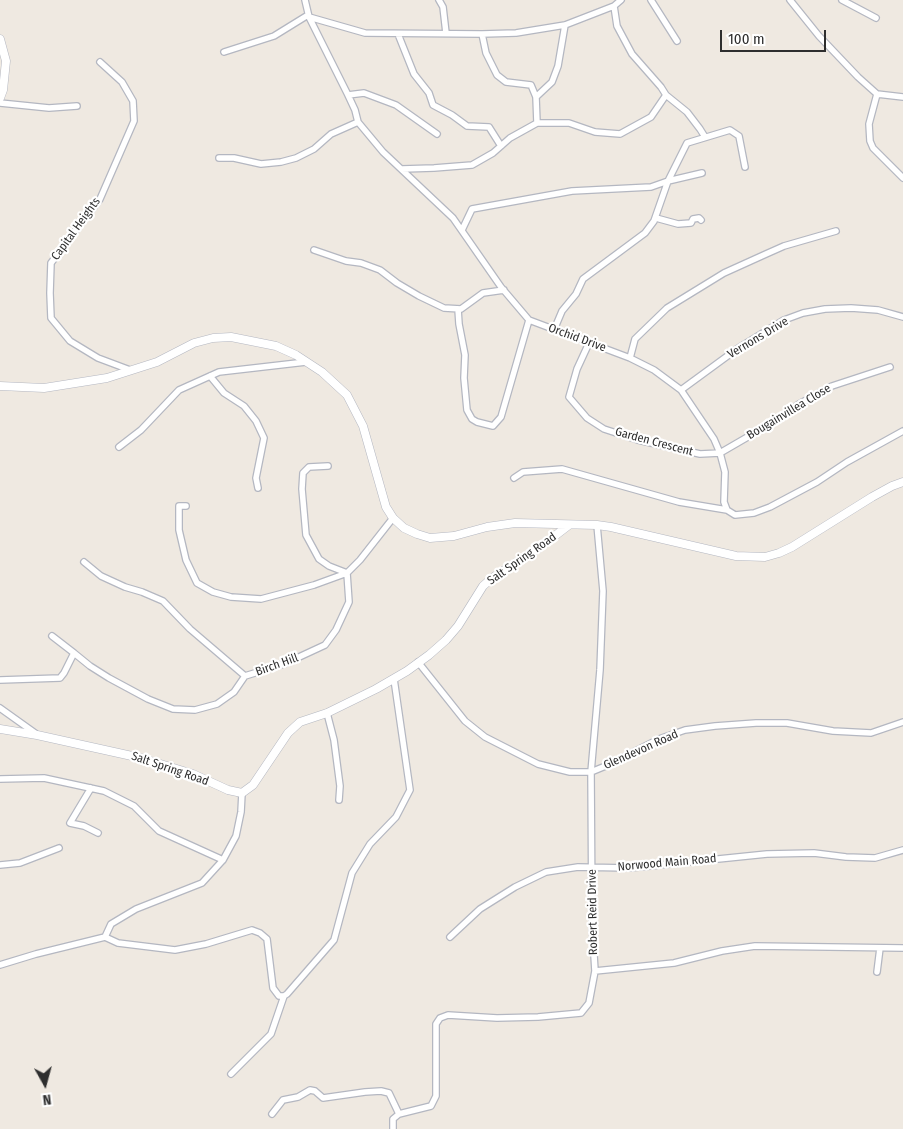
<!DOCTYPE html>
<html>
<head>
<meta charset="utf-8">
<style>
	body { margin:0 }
	#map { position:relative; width:903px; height:1129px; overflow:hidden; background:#efe9e1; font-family:"Fira Sans Condensed",sans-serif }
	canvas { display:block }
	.north { position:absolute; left:20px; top:1059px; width:50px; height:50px; -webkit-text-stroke:4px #fff; paint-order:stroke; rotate:173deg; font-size:14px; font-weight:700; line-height:20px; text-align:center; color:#2e2e2e }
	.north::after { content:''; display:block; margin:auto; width:18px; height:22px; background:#2e2e2e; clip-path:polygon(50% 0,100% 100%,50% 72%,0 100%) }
	.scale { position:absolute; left:720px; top:30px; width:106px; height:22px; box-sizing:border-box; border:2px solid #2e2e2e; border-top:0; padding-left:6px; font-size:15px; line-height:18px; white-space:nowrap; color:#2e2e2e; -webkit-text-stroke:4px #fff; paint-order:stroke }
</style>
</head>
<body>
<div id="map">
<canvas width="903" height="1129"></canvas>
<div class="north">N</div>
<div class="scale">100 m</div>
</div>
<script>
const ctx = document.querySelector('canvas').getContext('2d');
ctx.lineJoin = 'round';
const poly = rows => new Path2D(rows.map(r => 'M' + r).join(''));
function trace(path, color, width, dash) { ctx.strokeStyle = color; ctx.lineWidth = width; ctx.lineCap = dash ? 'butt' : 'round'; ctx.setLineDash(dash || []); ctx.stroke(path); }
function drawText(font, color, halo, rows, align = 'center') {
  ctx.font = font + ' "Fira Sans Condensed",sans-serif'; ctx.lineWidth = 4.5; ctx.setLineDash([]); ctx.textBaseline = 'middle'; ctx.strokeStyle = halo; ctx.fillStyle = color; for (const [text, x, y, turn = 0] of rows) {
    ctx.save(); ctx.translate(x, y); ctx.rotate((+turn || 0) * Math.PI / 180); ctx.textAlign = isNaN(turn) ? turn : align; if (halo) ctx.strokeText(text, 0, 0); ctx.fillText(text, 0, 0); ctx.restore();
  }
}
const street = poly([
	[305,0,309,17,348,95,355,110,358,122,383,152,453,218,501,287,529,320,630,358,654,370,681,390,714,439,720,453,725,472,724,502,727,510,735,515,754,513,770,507,817,482,847,462,903,431],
	[439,0,443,7,446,33],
	[651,0,677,41],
	[790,0,819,36,858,77,877,94],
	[842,0,876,18],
	[614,6,617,26,632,54,661,87,666,95,687,112,700,129,705,137],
	[309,17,365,33,482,34,516,33,565,25,614,6,621,0],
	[398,34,414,74,429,93,433,105,452,115,467,126,489,127,501,146],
	[482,34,486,53,497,75,506,82,531,85,536,97,537,123],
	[224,52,274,36,308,15],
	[100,62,122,82,133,101,134,121,100,199,51,263,50,293,51,318,70,341,98,358,130,370],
	[877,94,869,124,870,141,873,148,903,178],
	[877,94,903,97],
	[348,95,364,93,396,105,437,134],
	[536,97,552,82,558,66,565,25],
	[0,103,49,108,77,106],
	[219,158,234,158,261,164,281,162,296,158,314,149,331,134,358,122],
	[402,169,434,168,472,165,493,153,510,138,537,123,569,123,595,132,620,134,651,117,666,95],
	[656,218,678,224,691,223,693,219,699,218,701,220],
	[462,230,472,209,572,191,651,187,668,181,687,143,730,130,739,136,745,167],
	[314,250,346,261,361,263,380,270,397,283,419,296,444,308,461,309,483,293,504,290],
	[458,309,459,324,465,355,464,378,467,410,472,419,477,422,493,426,501,417,529,320],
	[554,330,562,311,576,294,583,279,645,233,654,221,668,181,702,173],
	[589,343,577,369,569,397,587,418,604,429,638,440,700,454,720,453,770,424,799,404,832,386,890,367],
	[630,358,635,339,667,308,724,273,766,254,784,246,836,231],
	[210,376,224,393,244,406,256,421,264,438,256,478,258,488],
	[681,390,737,349,784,320,803,313,825,309,851,308,878,310,903,317],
	[119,447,141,430,179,390,219,372,306,362],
	[514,478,523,472,562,469,679,502,727,510],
	[186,506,179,506,179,530,186,560,197,583,213,592,231,597,261,599,314,585,347,573,329,566,319,559,306,535,302,489,303,473,309,467,328,466],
	[84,562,101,576,125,587,142,592,163,601,190,629,245,676],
	[52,636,74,653],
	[418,662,465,721,485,737,538,764,570,772,591,772,608,765,659,739,685,730,715,726,756,723,787,723,833,731,871,733,903,722],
	[0,680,60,678,64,673,74,653,90,666,109,678,148,699,173,709,195,710,217,704,234,692,245,676,284,664,325,645,336,630,349,602,347,573,360,560,393,518],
	[0,708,35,733],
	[327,713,334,740,340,786,339,800],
	[0,779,44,778,104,791,134,806,159,831,223,860],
	[91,788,70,823,84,826,98,833],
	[0,865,20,863,59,848],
	[105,937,118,943,175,950,206,944,252,930,260,933,267,939,273,988,279,996,284,996,287,994,334,940,352,873,370,844,396,817,410,790,394,679],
	[450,937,480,909,515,887,546,872,578,867,628,868,650,866,767,854,814,853,846,857,875,858,903,850],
	[0,965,36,954,105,937,111,924,136,909,202,883,223,860,236,836,241,812,242,793],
	[595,971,674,963,722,951,755,946,903,948],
	[877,972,880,948],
	[231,1074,271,1034,284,996],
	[272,1114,283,1100,298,1097,310,1090,315,1091,323,1098,365,1092,381,1091,389,1093,399,1114],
	[393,1129,393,1119,399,1114,431,1106,436,1096,436,1024,440,1018,448,1015,497,1018,538,1017,581,1013,589,1003,595,971,592,923,591,772,600,670,603,591,597,525]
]);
const secondary = poly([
	[0,39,6,61,3,90,0,98],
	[0,386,44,388,107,378,157,362,194,343,213,338,231,337,276,346,296,355,322,372,347,395,363,426,386,507,393,518,404,528,417,534,430,538,454,536,487,527,515,523,597,525,611,527,736,556,765,557,779,553,792,547,872,497,892,486,903,482],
	[0,729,37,735,141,758,193,774,228,790,242,793,253,785,288,733,300,722,327,713,376,689,407,671,429,655,446,640,458,626,483,586,492,578,539,548,569,525]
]);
trace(street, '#b4b7c1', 8);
trace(secondary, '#b4b7c1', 9);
trace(street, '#fff', 5.5);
trace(secondary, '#fff', 8);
drawText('12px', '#2e2e2e', '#fff', [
	["Capital Heights",76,229,-54],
	["Orchid Drive",577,338,20],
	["Vernons Drive",758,338,-31],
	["Bougainvillea Close",789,412,-31],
	["Garden Crescent",654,442,15],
	["Salt Spring Road",522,559,-35],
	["Birch Hill",277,665,-20],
	["Glendevon Road",641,750,-24],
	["Salt Spring Road",170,769,19],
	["Norwood Main Road",667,863,-5],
	["Robert Reid Drive",593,912,-91]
]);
</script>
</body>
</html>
